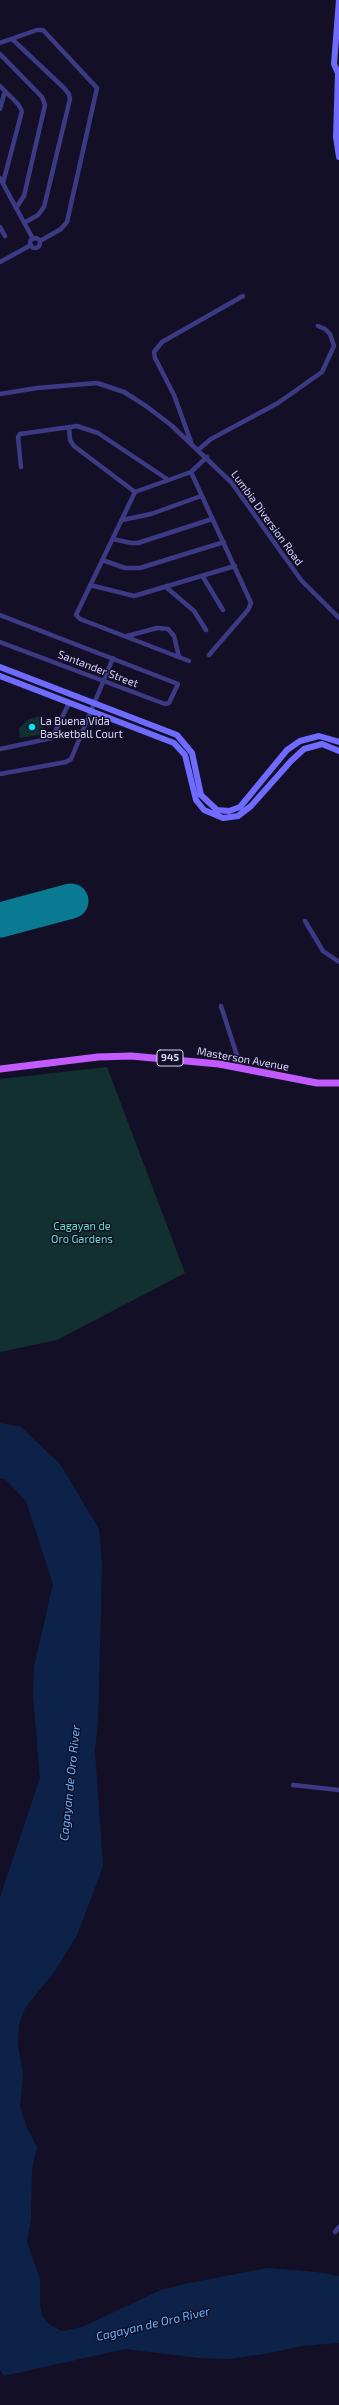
<!DOCTYPE html>
<html>
<head>
<meta charset="utf-8">
<style>
	body { margin:0 }
	canvas { display:block; background:#130f26 }
</style>
</head>
<body>
<canvas width="339" height="2405"></canvas>
<script>
const ctx = document.querySelector('canvas').getContext('2d');
ctx.lineJoin = 'round';
function fillPath(path, color) { ctx.fillStyle = color; ctx.fill(path, 'evenodd'); }
const poly = rows => new Path2D(rows.map(r => 'M' + r).join(''));
function trace(path, color, width, dash) { ctx.strokeStyle = color; ctx.lineWidth = width; ctx.lineCap = dash ? 'butt' : 'round'; ctx.setLineDash(dash || []); ctx.stroke(path); }
function drawText(font, color, halo, rows, align = 'center') {
  ctx.font = font + ' "Exo 2",sans-serif'; ctx.lineWidth = 3; ctx.setLineDash([]); ctx.textBaseline = 'middle'; ctx.strokeStyle = halo; ctx.fillStyle = color; for (const [text, x, y, turn = 0] of rows) {
    ctx.save(); ctx.translate(x, y); ctx.rotate((+turn || 0) * Math.PI / 180); ctx.textAlign = isNaN(turn) ? turn : align; if (halo) ctx.strokeText(text, 0, 0); ctx.fillText(text, 0, 0); ctx.restore();
  }
}
fillPath(poly([
	[41,716,44,734,20,738,19,728,29,719],
	[107,1067,185,1273,57,1340,0,1352,0,1079]
]), '#12302f');
fillPath(poly([
	[0,1423,21,1427,60,1464,99,1529,102,1565,98,1721,95,1751,103,1867,77,1935,55,1971,25,2008,19,2024,18,2046,23,2075,20,2106,27,2128,37,2147,32,2169,31,2218,27,2242,40,2279,40,2305,42,2315,50,2325,62,2331,82,2327,161,2290,189,2283,268,2268,316,2272,339,2276,339,2343,302,2346,264,2354,229,2359,199,2358,125,2349,4,2376,0,2370,0,1897,40,1778,33,1695,34,1667,53,1584,26,1501,5,1479,0,1478]
]), '#0c2248');
trace(poly([
	[0,920,71,901]
]), '#0a7a92', 35);
trace(poly([
	[12,39,63,87,69,94,70,99,44,207,38,215,24,223],
	[0,43,37,30,43,30,97,88,67,222,61,229,40,241],
	[0,54,42,97,45,105,24,196,16,208],
	[0,86,18,104,22,111,3,183],
	[0,109,5,91],
	[0,178,33,239],
	[0,227,5,236],
	'30 243a5 5 0 1 1 10 0a5 5 0 1 1-10 0Z',
	[0,262,31,245],
	[0,394,37,388,97,383,124,392,146,406,171,425,231,482,301,580,339,618],
	[69,427,70,440,74,446,135,492],
	[191,442,174,395,155,358,154,352,162,342,243,296],
	[198,450,211,439,278,403,322,372,334,346,330,334,325,329,318,326],
	[207,457,191,472,251,603,248,610,209,655],
	[21,467,18,437,20,434,77,426,98,433,167,479],
	[122,520,151,514,201,496],
	[113,539,131,543,138,543,212,519],
	[102,560,125,568,140,568,224,542],
	[203,577,223,610],
	[90,585,134,596,235,566],
	[167,588,194,611,206,630],
	[0,615,178,684,169,703,165,704,0,642],
	[127,636,157,628,168,629,174,636,179,657],
	[189,661,80,619,76,615,135,492,191,472],
	[0,749,52,738,69,703],
	[0,774,66,762,71,759,113,658],
	[305,921,323,951,339,962],
	[221,1006,241,1068],
	[293,1785,339,1790],
	[335,2232,339,2227]
]), '#3d3a85', 4.5);
trace(poly([
	[339,0,334,64,338,73,336,137,339,157],
	[0,667,177,735,192,753,201,795,217,810,229,811,240,807,287,750,300,741,319,736,339,742],
	[0,676,174,743,185,755,196,800,204,810,223,818,238,816,251,806,291,761,304,749,322,744,339,751]
]), '#6f6bff', 6);
trace(poly([
	[0,1069,98,1057,131,1056,219,1064,317,1083,339,1083]
]), '#c25bff', 7);
for (const [x, y, r, color] of [
	[32,727,4,"#00e5ff"]
]) { const dot = new Path2D(); dot.arc(x, y, r, 0, 2 * Math.PI); ctx.fillStyle = color; ctx.fill(dot); trace(dot, '#130f26', 1.5); }
for (const [x, y, w] of [
	[170,1058,26]
]) { const box = new Path2D(); box.roundRect(x - w / 2, y - 8, w, 16, 3); ctx.fillStyle = '#130f26'; ctx.fill(box); trace(box, '#d9d4ff', 1); }
drawText('bold 10px', '#d9d4ff', null, [
	["945",170,1058]
]);
drawText('11px', '#d9d4ff', '#130f26', [
	["Lumbia Diversion Road",267,518,54],
	["Santander Street",98,669,21],
	["Masterson Avenue",243,1059,10]
]);
drawText('11px', '#d9d4ff', '#130f26', [
	["La Buena Vida",40,721],
	["Basketball Court",40,734]
], 'left');
drawText('11px', '#5fe0c0', '#130f26', [
	["Cagayan de",82,1226],
	["Oro Gardens",82,1239]
]);
drawText('italic 12px', '#62b6ff', '#130f26', [
	["Cagayan de Oro River",70,1783,-84],
	["Cagayan de Oro River",153,2324,-13]
]);
</script>
</body>
</html>
